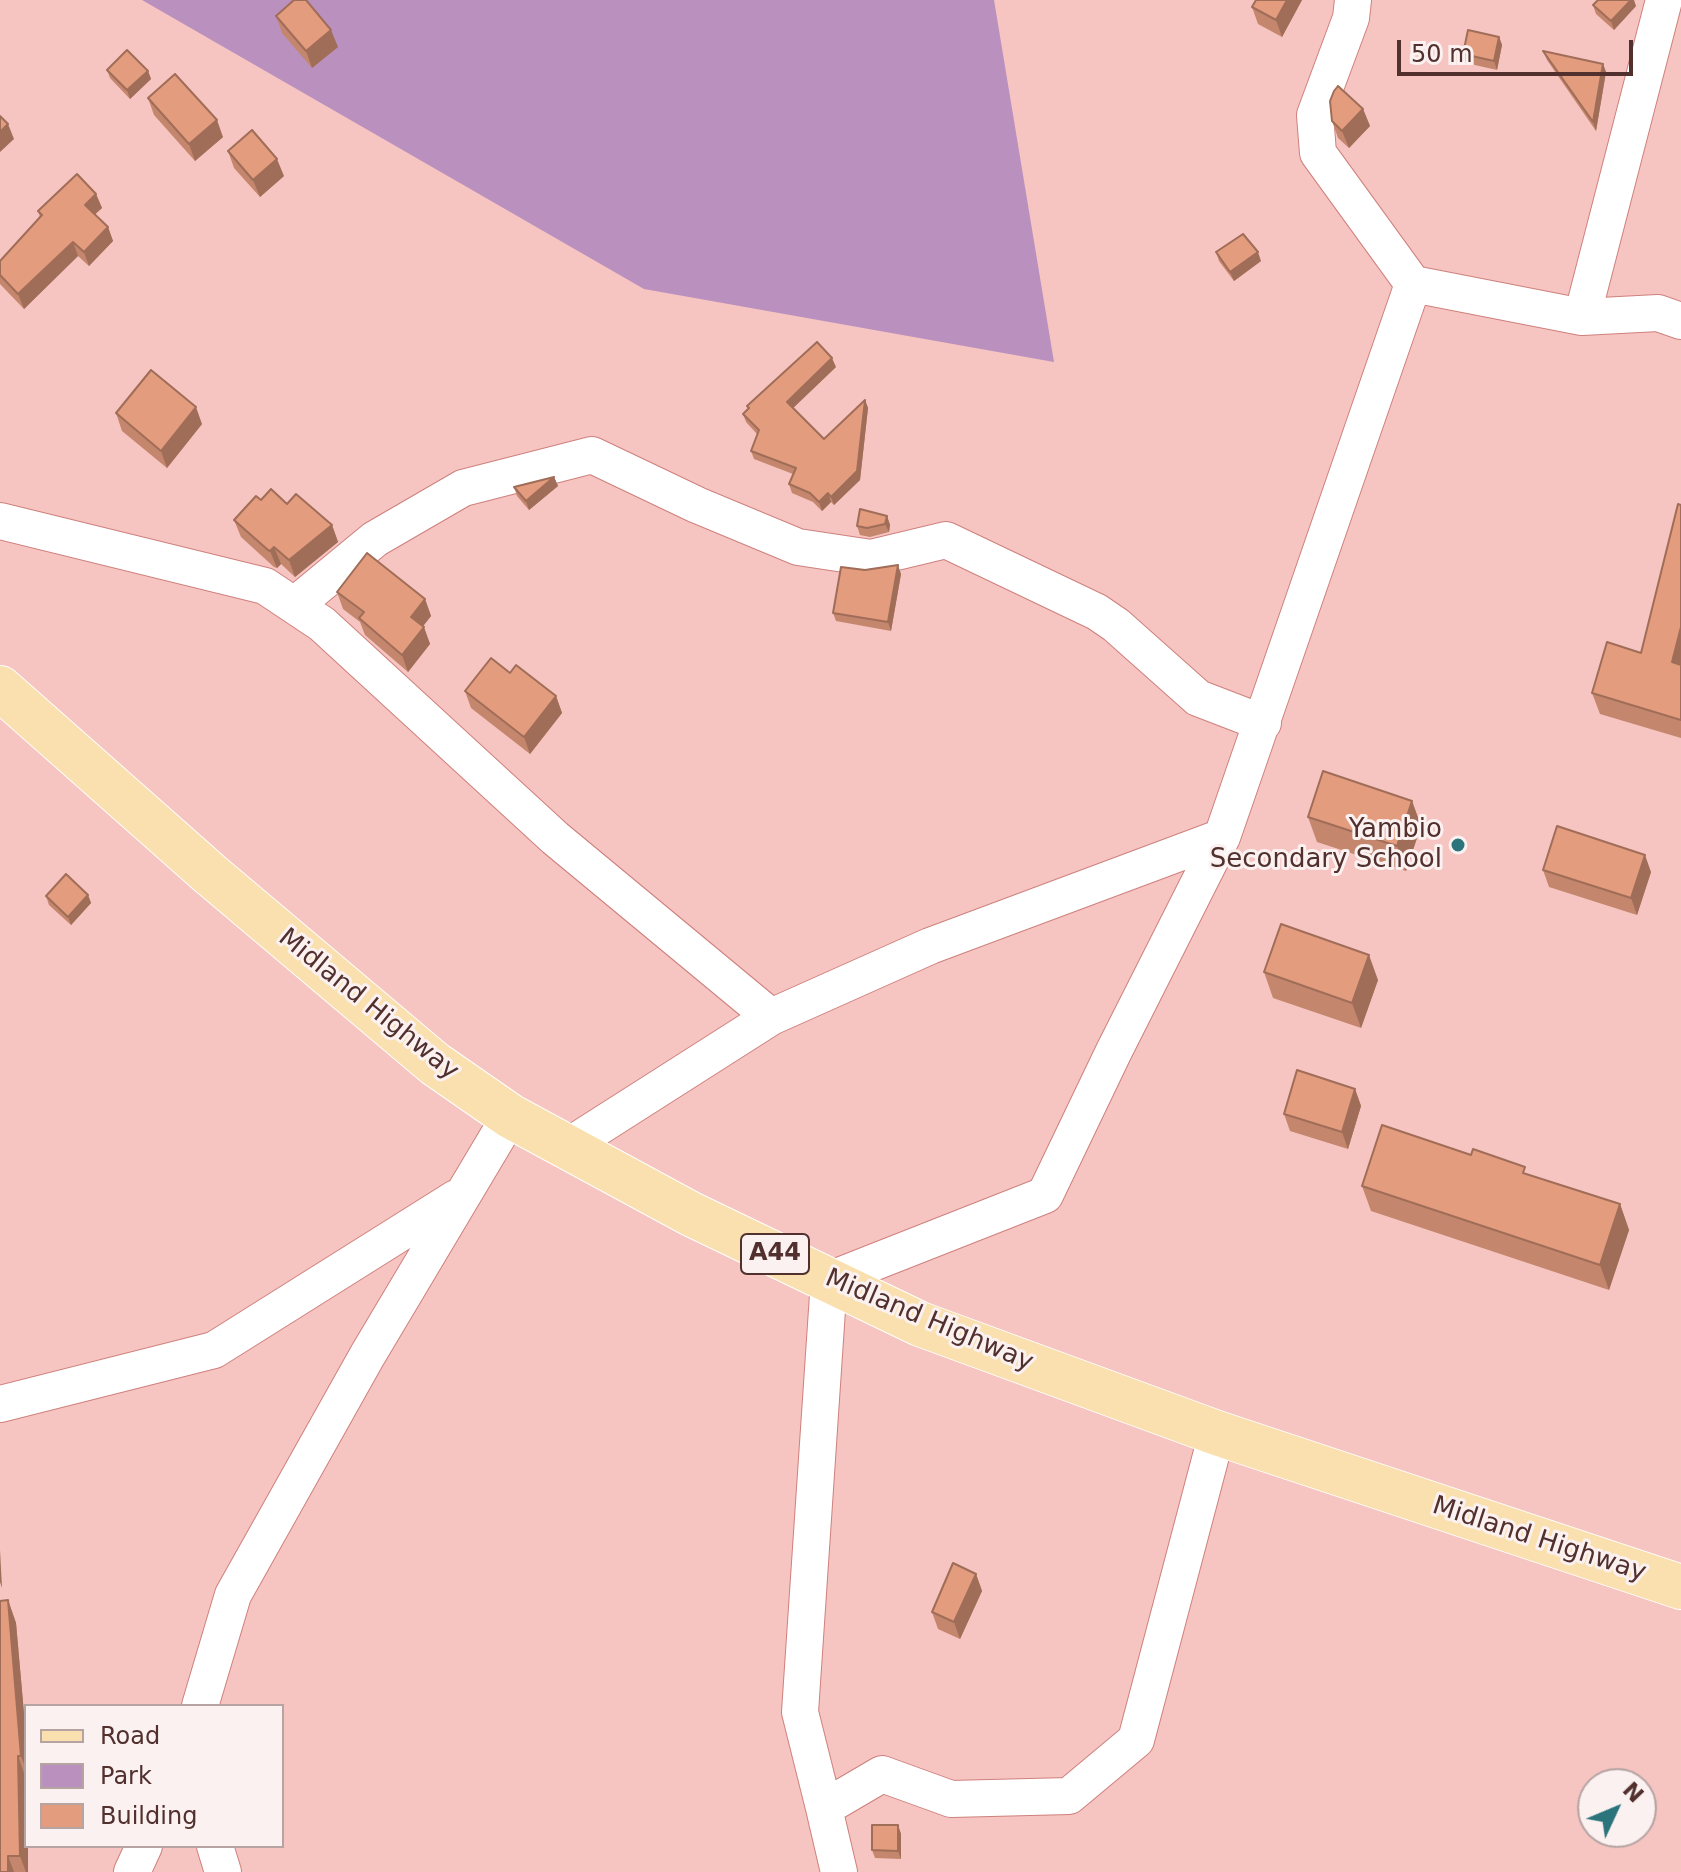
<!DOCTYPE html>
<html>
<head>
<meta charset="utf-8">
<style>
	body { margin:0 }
	#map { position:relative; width:1681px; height:1872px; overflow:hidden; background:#f6c4c1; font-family:"DejaVu Sans",sans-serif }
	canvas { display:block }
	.legend { position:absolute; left:24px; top:1704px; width:260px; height:144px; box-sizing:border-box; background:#faf1f0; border:2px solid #b6a4a2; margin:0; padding:10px 14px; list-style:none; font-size:24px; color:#51302e }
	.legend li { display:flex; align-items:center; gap:16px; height:40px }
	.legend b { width:40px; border:2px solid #b6a4a2 }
	.north { position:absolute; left:1577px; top:1768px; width:80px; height:80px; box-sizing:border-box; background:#faf1f0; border:2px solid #b6a4a2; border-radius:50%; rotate:46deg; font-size:22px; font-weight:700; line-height:32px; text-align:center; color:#51302e }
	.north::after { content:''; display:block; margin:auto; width:28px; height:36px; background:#2b747b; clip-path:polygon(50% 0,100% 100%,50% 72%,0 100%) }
	.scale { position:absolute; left:1397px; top:40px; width:236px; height:36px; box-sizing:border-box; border:4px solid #51302e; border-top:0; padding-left:10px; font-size:24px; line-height:28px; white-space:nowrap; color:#51302e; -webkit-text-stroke:6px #faf1f0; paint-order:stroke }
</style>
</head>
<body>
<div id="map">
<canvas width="1681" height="1872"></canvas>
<ul class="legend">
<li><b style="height:10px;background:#fae0ae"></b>Road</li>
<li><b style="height:22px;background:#ba91be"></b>Park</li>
<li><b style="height:22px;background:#e49c7e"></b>Building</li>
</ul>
<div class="north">N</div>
<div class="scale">50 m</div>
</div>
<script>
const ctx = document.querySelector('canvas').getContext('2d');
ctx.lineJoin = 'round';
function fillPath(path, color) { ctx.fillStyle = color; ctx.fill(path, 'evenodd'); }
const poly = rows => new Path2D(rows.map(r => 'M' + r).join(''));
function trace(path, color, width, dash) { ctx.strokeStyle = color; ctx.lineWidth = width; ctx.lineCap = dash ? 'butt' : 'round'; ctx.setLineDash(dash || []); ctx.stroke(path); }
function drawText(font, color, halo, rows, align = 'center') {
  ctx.font = font + ' "DejaVu Sans",sans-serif'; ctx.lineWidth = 6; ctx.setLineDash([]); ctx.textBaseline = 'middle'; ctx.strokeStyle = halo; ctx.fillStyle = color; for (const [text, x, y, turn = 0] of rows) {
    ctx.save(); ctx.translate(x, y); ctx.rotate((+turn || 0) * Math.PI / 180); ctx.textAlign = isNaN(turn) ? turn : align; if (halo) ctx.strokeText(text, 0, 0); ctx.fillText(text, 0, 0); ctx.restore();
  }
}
fillPath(poly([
	[142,0,994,0,1054,362,644,289]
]), '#ba91be');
const street = poly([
	[1413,284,1582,317,1658,313,1681,321],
	[1582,317,1664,0],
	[0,521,265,586,322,624,555,838,771,1017,567,1147],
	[295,605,375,539,463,488,592,455,697,505,798,547,871,558,946,540,1097,612,1116,625,1198,698,1263,723],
	[771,1017,930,946,1222,837],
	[0,1404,214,1350,456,1198],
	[200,1706,233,1595,367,1356,510,1116],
	[824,1808,800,1712,829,1280,1045,1195,1114,1051,1222,837,1413,284,1318,153,1315,115,1351,18,1353,0],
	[215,1846,223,1872],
	[132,1872,144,1846],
	[839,1872,824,1808,882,1774,951,1799,1069,1796,1136,1740,1217,1433]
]);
const primary = poly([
	[0,688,210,874,435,1064,510,1116,691,1214,920,1324,1217,1433,1681,1587]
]);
trace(street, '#ce817d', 38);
trace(primary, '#fff', 46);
trace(street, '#fff', 36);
trace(primary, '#fae0ae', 44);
fillPath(poly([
	[1256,0,1302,0,1282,37,1258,24,1252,7],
	[1593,5,1636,6,1614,30,1596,14],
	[276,16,338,47,312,68,282,33],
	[1499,37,1502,45,1497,70,1466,63,1463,54],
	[1543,51,1603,64,1606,72,1596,131,1547,60],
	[107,70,148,71,151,79,130,99,110,78],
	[148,98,223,137,195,161,154,115],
	[1363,109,1370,126,1349,148,1338,138,1332,121],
	[228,151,284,176,260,197,234,168],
	[96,194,102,208,95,214,108,227,113,241,89,266,78,256,24,309,0,284,0,261,40,217,38,211],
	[1216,252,1261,261,1234,281,1219,261],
	[836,367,793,408,824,439,865,400,868,408,860,480,834,505,831,502,822,511,813,502,792,493,789,484,793,474,754,459,751,451,757,434,746,422,743,414,748,409,747,406],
	[116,413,202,424,167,468,122,431],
	[554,477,558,486,529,510,517,496,514,487],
	[261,500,287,504,332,525,338,542,295,577,281,564,277,568,274,567,241,537,234,520],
	[1681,505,1681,738,1600,714,1592,693,1641,653],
	[887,516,890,525,889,532,870,537,860,535,857,526],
	[865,570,901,574,891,631,836,621,833,613],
	[337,592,425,599,431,616,423,626,430,644,408,672,365,635,360,622,343,609],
	[510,673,556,696,562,713,530,754,471,708,465,691],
	[1412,801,1421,826,1406,871,1317,842,1308,817],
	[1543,870,1651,872,1637,915,1549,887],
	[88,895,91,903,71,925,49,905,46,896],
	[1264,972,1378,980,1361,1028,1273,998],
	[1355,1089,1361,1106,1348,1149,1290,1131,1284,1114],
	[1527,1174,1620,1204,1629,1230,1609,1290,1371,1211,1362,1186],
	[976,1574,982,1591,960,1639,938,1629,932,1612],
	[8,1600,16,1623,26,1736,26,1846,28,1872,0,1872],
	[898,1825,901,1834,901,1859,875,1858,872,1850]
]), '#c4866c');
fillPath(poly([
	[1287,0,1302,0,1282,37,1276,20],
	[1631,0,1634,0,1636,6,1614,30,1611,21],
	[331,30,338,47,312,68,306,51],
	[1499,37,1502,45,1497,70,1494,61],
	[1603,64,1606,72,1596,131,1593,122],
	[148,71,151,79,130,99,127,90],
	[1363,109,1370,126,1349,148,1342,131],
	[217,120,223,137,195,161,189,144],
	[8,124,14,139,0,152,0,132],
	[277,159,284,176,260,197,253,180],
	[96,194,102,208,90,219,85,205],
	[108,227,113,241,89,266,84,252],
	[73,242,78,256,24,309,18,294],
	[1258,252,1261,261,1234,281,1230,272],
	[832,358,836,367,790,411,787,402],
	[865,400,868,408,860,480,834,505,831,497],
	[196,407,202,424,167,468,161,451],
	[554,477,558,486,529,510,526,501],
	[828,493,831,502,822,511,819,502],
	[887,516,890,525,889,532,885,524],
	[332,525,338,542,295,577,289,560],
	[274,547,281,564,277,568,270,551],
	[898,565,901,574,891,631,888,622],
	[425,599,431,616,417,634,411,617],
	[424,627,430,644,408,672,402,655],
	[1681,627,1681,678,1672,662],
	[556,696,562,713,530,754,524,737],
	[1412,801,1421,826,1406,871,1397,846],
	[1645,855,1651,872,1637,915,1631,898],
	[88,895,91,903,71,925,68,917],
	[1369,955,1378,980,1361,1028,1352,1003],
	[1355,1089,1361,1106,1348,1149,1342,1132],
	[1620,1204,1629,1230,1609,1290,1600,1265],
	[0,1550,2,1588,0,1582],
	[976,1574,982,1591,960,1639,954,1622],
	[8,1600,16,1623,26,1736,26,1769,21,1756],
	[18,1756,26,1779,26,1846,28,1846,28,1872,26,1872,20,1856],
	[898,1825,901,1834,901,1859,898,1851],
	[8,1856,14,1872,8,1872]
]), '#a06d58');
const building = poly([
	[294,0,306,0,331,30,306,51,276,16,294,0],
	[1256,0,1287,0,1276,20,1252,7,1256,0],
	[1598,0,1631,0,1611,21,1593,5,1598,0],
	[1468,30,1499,37,1494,61,1463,54,1468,30],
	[127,50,148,71,127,90,107,70,127,50],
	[1543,51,1603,64,1593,122,1543,51],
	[175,74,217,120,189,144,148,98,175,74],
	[1338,86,1363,109,1342,131,1332,121,1330,101,1334,91,1338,86],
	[0,116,8,124,0,132,0,116],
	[252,130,277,159,253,180,228,151,252,130],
	[77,174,96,194,85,205,108,227,84,252,73,242,18,294,0,275,0,261,42,215,38,211,77,174],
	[1243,234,1258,252,1230,272,1216,252,1243,234],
	[817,342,832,358,787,402,824,439,865,400,857,471,831,497,828,493,819,502,810,493,789,484,796,468,751,451,759,430,743,414,749,408,747,406,817,342],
	[151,370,196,407,161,451,116,413,151,370],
	[554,477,526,501,514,487,554,477],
	[271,489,287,504,296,494,332,525,289,560,274,547,270,551,268,550,234,520,256,496,261,500,271,489],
	[1678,504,1681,505,1681,627,1672,662,1681,665,1681,720,1592,693,1607,642,1641,653,1678,504],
	[860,509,887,516,885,524,867,528,857,526,860,509],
	[367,553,425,599,411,617,424,627,402,655,359,618,364,612,337,592,367,553],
	[898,565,888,622,833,613,841,567,865,570,898,565],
	[491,658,510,673,516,665,556,696,524,737,465,691,491,658],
	[1323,771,1412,801,1397,846,1308,817,1323,771],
	[1557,826,1645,855,1631,898,1543,870,1557,826],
	[66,874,88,895,68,917,46,896,66,874],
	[1281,924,1369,955,1352,1003,1264,972,1281,924],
	[1297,1070,1355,1089,1342,1132,1284,1114,1297,1070],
	[1382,1125,1471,1155,1473,1149,1525,1167,1523,1173,1620,1204,1600,1265,1362,1186,1382,1125],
	[953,1563,976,1574,954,1622,932,1612,953,1563],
	[8,1600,21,1756,18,1756,20,1856,8,1856,8,1872,0,1872,0,1601,8,1600],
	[872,1825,898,1825,898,1851,872,1850,872,1825]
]);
fillPath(building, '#e49c7e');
trace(building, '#a06d58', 2);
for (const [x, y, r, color] of [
	[1458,845,8,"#2b747b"]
]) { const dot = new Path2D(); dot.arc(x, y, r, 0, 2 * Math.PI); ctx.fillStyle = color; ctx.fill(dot); trace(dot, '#faf1f0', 3); }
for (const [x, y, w] of [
	[775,1254,68]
]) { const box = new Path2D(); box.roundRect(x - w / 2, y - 20, w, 40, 6); ctx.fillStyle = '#faf1f0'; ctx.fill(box); trace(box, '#51302e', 2); }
drawText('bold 24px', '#51302e', null, [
	["A44",775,1254]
]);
drawText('26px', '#51302e', '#faf1f0', [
	["Yambio",1442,830],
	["Secondary School",1442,860]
], 'right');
drawText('26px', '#51302e', '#faf1f0', [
	["Midland Highway",368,1005,39],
	["Midland Highway",929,1321,23],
	["Midland Highway",1539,1540,18]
]);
</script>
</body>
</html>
